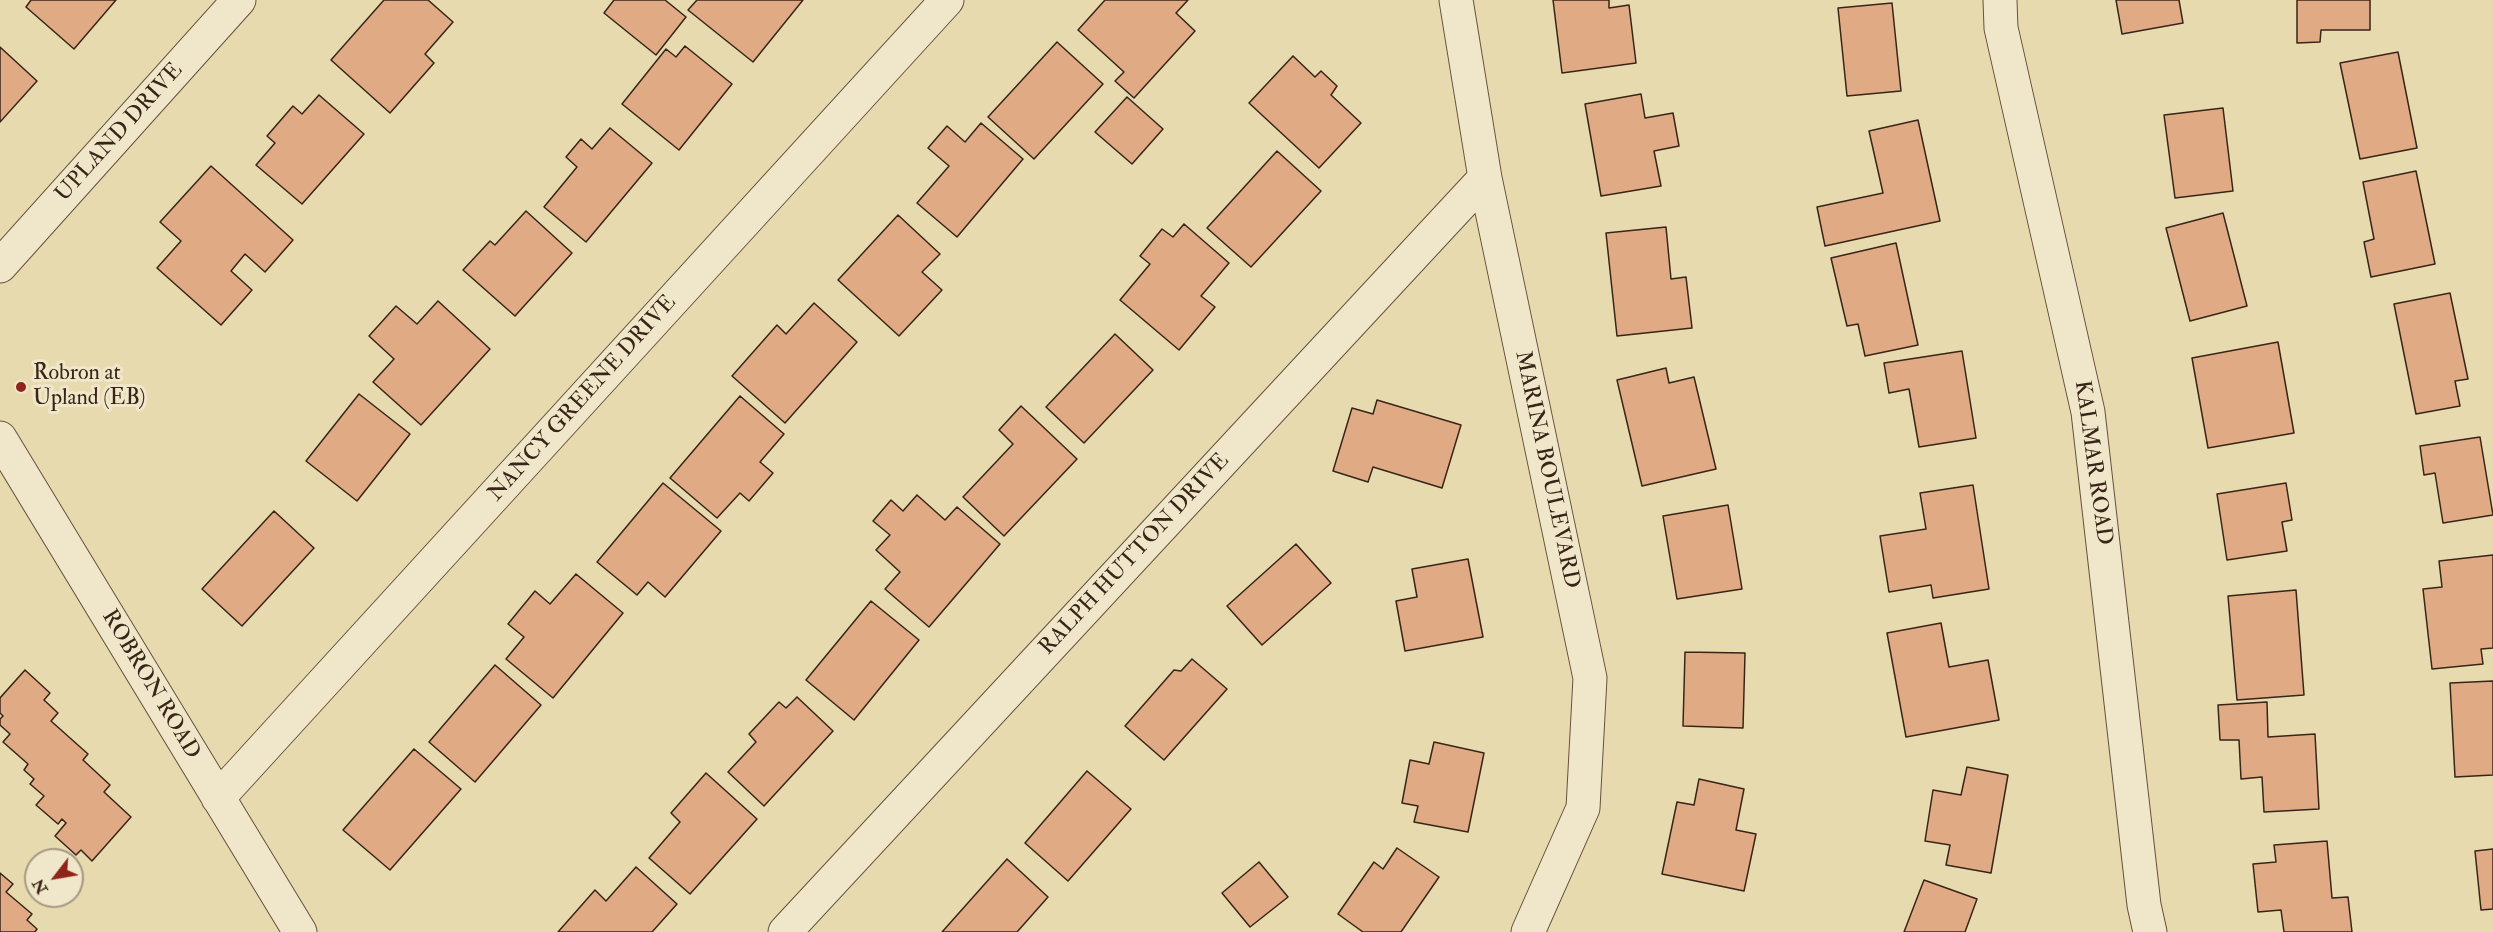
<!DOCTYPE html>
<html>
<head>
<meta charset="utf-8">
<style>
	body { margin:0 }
	#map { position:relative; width:2493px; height:932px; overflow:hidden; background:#e8daaf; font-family:"IM FELL Double Pica",serif }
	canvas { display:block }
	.north { position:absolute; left:24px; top:848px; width:60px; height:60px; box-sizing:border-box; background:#f0e7cb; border:2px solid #a69983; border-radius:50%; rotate:239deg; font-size:16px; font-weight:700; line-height:24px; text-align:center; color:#382517 }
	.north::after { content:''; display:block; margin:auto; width:21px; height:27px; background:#8f2418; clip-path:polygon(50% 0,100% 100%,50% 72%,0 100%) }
</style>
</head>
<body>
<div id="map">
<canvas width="2493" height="932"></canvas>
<div class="north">N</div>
</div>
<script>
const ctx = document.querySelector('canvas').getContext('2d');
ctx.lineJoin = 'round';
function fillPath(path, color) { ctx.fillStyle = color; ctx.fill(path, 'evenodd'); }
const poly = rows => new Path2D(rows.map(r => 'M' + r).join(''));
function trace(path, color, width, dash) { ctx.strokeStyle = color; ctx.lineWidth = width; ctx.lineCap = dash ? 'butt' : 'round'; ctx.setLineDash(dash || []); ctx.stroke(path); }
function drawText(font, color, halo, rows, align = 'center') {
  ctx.font = font + ' "IM FELL Double Pica",serif'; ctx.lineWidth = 6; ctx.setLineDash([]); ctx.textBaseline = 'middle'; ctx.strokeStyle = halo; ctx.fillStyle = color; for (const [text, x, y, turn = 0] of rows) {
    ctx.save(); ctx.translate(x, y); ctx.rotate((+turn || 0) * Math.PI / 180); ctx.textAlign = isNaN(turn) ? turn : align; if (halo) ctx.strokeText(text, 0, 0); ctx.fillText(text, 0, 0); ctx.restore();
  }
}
const building = poly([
	[31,0,116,0,74,49,26,7,31,0],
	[384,0,428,0,453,22,425,54,434,63,390,113,331,60,384,0],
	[614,0,665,0,686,17,656,55,604,13,614,0],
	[697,0,803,0,753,62,688,10,697,0],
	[1105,0,1188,0,1176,13,1195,31,1134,98,1115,81,1124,72,1078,30,1105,0],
	[1553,0,1609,0,1609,8,1629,5,1636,63,1562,73,1553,0],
	[2116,0,2179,0,2183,23,2122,34,2116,0],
	[2297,0,2370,0,2370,30,2321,30,2320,42,2297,43,2297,0],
	[1892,3,1901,91,1847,96,1838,8,1892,3],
	[1057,42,1103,84,1034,159,988,117,1057,42],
	[685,46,732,84,679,150,622,104,666,49,676,57,685,46],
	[0,47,37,81,0,122,0,47],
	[2398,52,2417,148,2360,159,2340,63,2398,52],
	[1293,56,1315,77,1321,71,1337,86,1331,95,1361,123,1319,168,1249,103,1293,56],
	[1641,94,1645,118,1673,113,1679,146,1654,151,1661,186,1601,196,1585,104,1641,94],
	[319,95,364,134,302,204,256,165,275,143,267,136,293,106,302,114,319,95],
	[1127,97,1163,129,1132,164,1095,132,1127,97],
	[2223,108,2233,191,2175,198,2164,115,2223,108],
	[1918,120,1940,221,1825,246,1817,207,1883,193,1869,131,1918,120],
	[981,123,1023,159,957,237,917,203,949,166,928,148,947,126,965,142,981,123],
	[610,128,652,163,586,242,544,207,577,167,566,157,581,139,592,149,610,128],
	[1277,151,1321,191,1251,267,1207,228,1277,151],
	[211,166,293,240,265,272,245,254,231,271,252,290,221,325,157,268,181,241,160,222,211,166],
	[2416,171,2435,264,2371,277,2364,242,2374,239,2363,182,2416,171],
	[526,211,572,253,515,316,463,270,490,241,495,245,526,211],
	[2223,213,2247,306,2190,321,2166,228,2223,213],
	[898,215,940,254,922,272,942,290,899,336,838,280,898,215],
	[1184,224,1229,263,1201,296,1215,307,1179,350,1120,300,1150,264,1140,256,1162,229,1173,237,1184,224],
	[1666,227,1671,279,1686,277,1692,328,1617,336,1606,233,1666,227],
	[1896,243,1918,345,1865,356,1858,324,1847,326,1831,258,1896,243],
	[2450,293,2468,379,2455,381,2460,406,2416,414,2394,304,2450,293],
	[438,301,490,349,421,425,373,382,394,359,369,336,396,306,417,324,438,301],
	[814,303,857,342,785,423,732,376,777,325,786,334,814,303],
	[1115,334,1153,370,1084,443,1046,407,1115,334],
	[2278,342,2294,433,2208,448,2192,358,2278,342],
	[1962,351,1976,438,1919,447,1909,389,1889,393,1884,363,1962,351],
	[1666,368,1669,383,1694,377,1716,469,1642,486,1617,380,1666,368],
	[359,394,410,434,357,501,306,461,359,394],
	[740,396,784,434,760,462,773,473,749,501,740,493,717,518,670,478,740,396],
	[1377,400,1461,425,1442,488,1373,467,1368,482,1333,471,1352,408,1373,414,1377,400],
	[1021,406,1077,459,1004,536,963,497,1013,444,999,430,1021,406],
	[2480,437,2493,515,2443,523,2435,473,2424,475,2420,446,2480,437],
	[663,483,721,531,665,597,648,582,637,595,597,562,663,483],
	[2286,483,2292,520,2282,522,2287,551,2227,560,2217,494,2286,483],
	[1973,485,1989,589,1933,598,1931,585,1889,592,1880,536,1926,529,1920,493,1973,485],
	[917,495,945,520,957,507,1000,544,929,627,885,589,900,572,876,550,890,535,873,521,891,500,903,511,917,495],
	[1728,505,1742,589,1677,599,1663,516,1728,505],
	[274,511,314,548,242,626,202,589,274,511],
	[1296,544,1331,583,1262,645,1227,606,1296,544],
	[2493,555,2493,648,2481,649,2483,664,2432,669,2423,589,2442,587,2439,561,2493,555],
	[1468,559,1483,637,1405,651,1396,601,1417,597,1412,569,1468,559],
	[576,574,623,613,553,698,506,659,524,637,508,624,535,591,550,604,576,574],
	[2296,590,2304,695,2237,700,2228,596,2296,590],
	[871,601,919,640,854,720,806,680,871,601],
	[1941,623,1949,667,1988,660,1999,720,1906,737,1887,633,1941,623],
	[1685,652,1745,653,1743,728,1683,726,1685,652],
	[1192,659,1227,689,1164,760,1125,726,1174,670,1181,671,1192,659],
	[495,665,541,705,475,782,429,742,495,665],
	[25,670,50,693,44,700,58,713,51,721,88,754,83,760,110,785,104,792,131,817,92,861,81,850,76,855,55,836,66,823,62,819,58,824,36,805,44,796,30,784,34,779,24,770,28,764,3,742,10,734,0,725,0,719,3,716,0,713,0,698,25,670],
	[2493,681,2493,775,2455,777,2450,683,2493,681],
	[797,697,833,731,764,806,728,772,756,742,749,734,779,702,786,708,797,697],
	[2267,702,2268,737,2315,734,2319,809,2264,812,2262,777,2241,779,2239,740,2220,740,2218,705,2267,702],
	[1434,742,1484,753,1468,832,1414,822,1418,806,1402,803,1410,760,1429,764,1434,742],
	[414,749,461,789,390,870,343,830,414,749],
	[1967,767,2008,775,1991,873,1946,865,1950,845,1925,841,1933,790,1961,795,1967,767],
	[1087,771,1131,809,1068,881,1025,843,1087,771],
	[706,773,757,819,690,894,649,858,680,822,671,813,706,773],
	[1699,779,1744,789,1736,830,1756,834,1744,891,1662,874,1677,802,1694,805,1699,779],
	[2327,841,2332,898,2348,897,2352,932,2284,932,2281,910,2258,912,2253,864,2276,862,2274,845,2327,841],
	[1397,848,1439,877,1401,932,1363,932,1338,914,1374,862,1383,869,1397,848],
	[2493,849,2493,909,2481,910,2475,851,2493,849],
	[1007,859,1048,897,1017,932,942,932,1007,859],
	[1259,862,1288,897,1250,927,1222,893,1259,862],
	[636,867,677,904,652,932,558,932,595,890,606,901,636,867],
	[0,873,13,884,6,892,32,914,27,920,37,929,35,932,0,932,0,873],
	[1924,880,1977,899,1965,932,1904,932,1924,880]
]);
fillPath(building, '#e0aa85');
trace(building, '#382517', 1.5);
const minor = poly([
	[1456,0,1485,178,1590,678,1583,808,1528,932],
	[2000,0,2001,28,2088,412,2144,905,2150,932],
	[0,266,239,0],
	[0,438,300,932],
	[218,798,947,0],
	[785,932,1485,178]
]);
trace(minor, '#64523d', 35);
trace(minor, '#f0e7cb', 33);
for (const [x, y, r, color] of [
	[21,387,6,"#8f2418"]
]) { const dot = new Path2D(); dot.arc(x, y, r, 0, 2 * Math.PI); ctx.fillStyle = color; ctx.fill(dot); trace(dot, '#f0e7cb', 2); }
drawText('22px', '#382517', '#f0e7cb', [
	["UPLAND DRIVE",120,133,-48],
	["NANCY GREENE DRIVE",583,399,-48],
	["KALMAR ROAD",2092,463,82],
	["MARINA BOULEVARD",1546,470,78],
	["RALPH HUTTON DRIVE",1135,555,-47],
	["ROBRON ROAD",150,685,59]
]);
drawText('22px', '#382517', '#f0e7cb', [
	["Robron at",33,374],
	["Upland (EB)",33,399]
], 'left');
</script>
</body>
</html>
